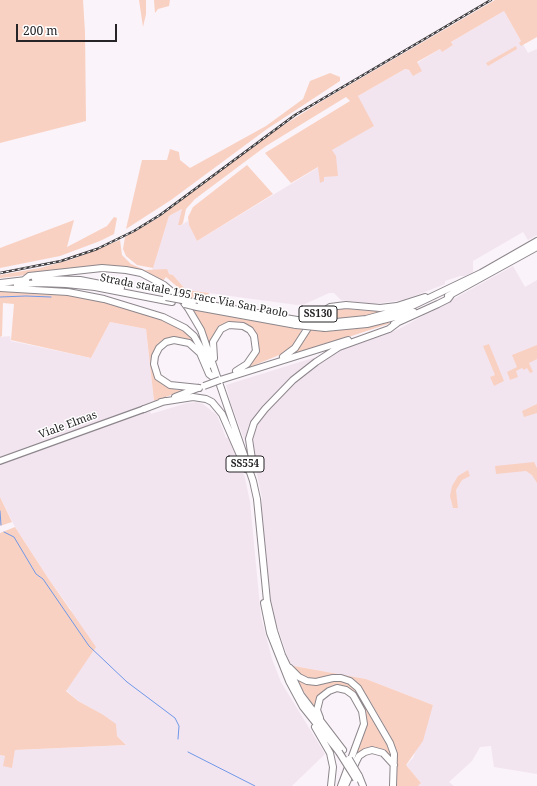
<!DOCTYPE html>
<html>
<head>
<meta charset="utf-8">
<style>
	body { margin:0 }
	#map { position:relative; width:537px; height:786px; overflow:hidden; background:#faf3f9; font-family:"Noto Serif",serif }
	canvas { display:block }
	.scale { position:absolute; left:16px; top:24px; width:101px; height:18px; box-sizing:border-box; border:2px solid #262426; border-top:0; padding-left:5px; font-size:12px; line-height:14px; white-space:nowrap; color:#262426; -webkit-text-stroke:3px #fff; paint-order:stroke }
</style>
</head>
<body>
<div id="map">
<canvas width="537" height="786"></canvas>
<div class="scale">200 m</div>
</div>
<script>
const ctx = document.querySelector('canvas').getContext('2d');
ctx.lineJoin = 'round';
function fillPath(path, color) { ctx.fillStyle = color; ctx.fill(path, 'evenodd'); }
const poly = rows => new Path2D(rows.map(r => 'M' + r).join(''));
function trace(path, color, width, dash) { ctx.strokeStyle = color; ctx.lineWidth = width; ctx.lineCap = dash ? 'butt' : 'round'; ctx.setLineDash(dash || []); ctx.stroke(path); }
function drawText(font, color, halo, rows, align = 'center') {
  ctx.font = font + ' "Noto Serif",serif'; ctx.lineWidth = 3; ctx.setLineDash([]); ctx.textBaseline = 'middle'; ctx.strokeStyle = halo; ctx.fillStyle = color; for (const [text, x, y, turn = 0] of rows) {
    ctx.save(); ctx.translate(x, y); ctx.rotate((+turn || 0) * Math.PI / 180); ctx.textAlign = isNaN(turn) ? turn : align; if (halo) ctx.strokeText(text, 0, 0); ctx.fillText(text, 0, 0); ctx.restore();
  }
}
fillPath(poly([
	[504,11,528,53,537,49,537,235,528,240,523,232,473,261,473,272,465,276,460,276,445,281,445,284,404,300,373,304,341,300,334,293,329,293,305,304,297,305,186,290,173,275,152,270,169,216,182,209,181,225,188,221,197,241,319,167,324,177,332,150,358,96,405,69,410,71,418,64,417,63,440,49,442,51,453,45,451,42],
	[513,266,525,287,537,280,537,774,494,767,491,746,480,747,472,761,449,782,454,786,418,786,421,783,406,765,413,758,433,705,366,679,294,666,291,667,272,611,261,508,262,498,257,474,231,404,226,385,361,343,399,329],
	[110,322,146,329,154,401,148,403,151,414,187,403,197,402,203,404,217,415,226,438,230,437,234,446,245,478,250,502,261,617,272,659,281,682,325,754,292,786,0,786,0,755,5,756,12,767,15,750,126,745,117,736,102,714,78,701,66,690,71,610,48,578,15,527,0,497,0,337,10,336,11,341,91,358]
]), '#f3e5f0');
fillPath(poly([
	[0,0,83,0,85,32,86,121,0,143],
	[139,0,146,0,146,14,143,27],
	[154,0,170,0,169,6,158,9,155,13],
	[495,0,537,0,537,37,521,46,519,43,521,41,504,11,451,42,453,45,442,52,440,49,417,62,422,71,413,76,409,70,405,69,358,96,374,126,332,150,336,156,338,176,324,177,324,181,320,183,318,167,291,183,265,153,350,101,346,97,266,146,195,199,186,209,183,223,181,225,178,225,182,209,169,216,153,268,137,265,126,256,123,249,125,237,158,218,271,133,327,98],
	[516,46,517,49,488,66,486,63],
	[330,73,340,77,340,81,267,129,171,200,126,229,142,160,167,160,170,149,179,152,180,160,190,168,266,126,303,99,310,81],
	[247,165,273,194,197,241,189,225,188,217,193,207],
	[114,217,117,218,114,234,100,241,60,256,0,268,0,248,74,220,67,247,107,226],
	[120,240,122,255,131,264,145,270,167,269,169,274,173,275,186,290,209,293,207,301,190,298,199,309,303,327,297,339,291,347,282,354,247,368,246,367,258,350,258,345,257,340,244,324,233,322,220,326,213,335,210,348,197,316,182,296,182,291,166,277,163,281,137,270,106,266,0,278,0,275,40,268,73,259],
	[0,291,55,292,97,299,158,318,175,325,185,332,194,342,182,338,173,338,154,353,159,381,170,388,183,391,154,401,146,329,110,322,91,358,11,340,14,304,3,303,2,336,0,337],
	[342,308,368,311,393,309,338,330,394,322,288,357,315,318,329,310],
	[489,344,504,381,494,386,490,377,495,375,483,346],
	[537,345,537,359,529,363,533,372,530,373,527,368,524,370,522,368,516,371,518,377,510,380,507,372,517,367,512,355],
	[537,404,537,413,524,417,522,411],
	[534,462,537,468,537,483,532,475,526,471,496,474,495,466],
	[468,470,470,476,462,480,456,490,458,508,453,508,450,496,452,486,458,476],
	[0,497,12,522,0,526],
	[15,527,48,578,96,647,66,691,78,701,102,714,116,724,117,736,126,745,15,750,12,768,3,766,5,756,0,755,0,533],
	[294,666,366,679,433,705,423,741,406,765,421,783,418,786,397,786,397,764,392,739,370,701,355,682,346,677,311,679,304,677,292,667],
	[295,677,306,683,312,685,339,680,345,681,357,690,384,733,392,757,381,749,374,748,353,760,365,731,366,718,362,704,358,697,350,690,341,686,334,686,319,695,315,710]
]), '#f9d1c2');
trace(poly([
	[0,297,26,296,51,297],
	[0,511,1,525],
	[4,532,14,537,36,574,43,579,89,646,127,682,175,718,179,726,178,739],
	[188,752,255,786]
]), '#6f98e8', 1);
const major = poly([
	[0,461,144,409]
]);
const highway = poly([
	[35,279,80,280,121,288],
	[24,280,29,276,102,268,126,270,141,273,164,285,182,300,188,308,201,330,253,481,257,499,267,601,274,631,282,655,301,695,343,750],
	[0,283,26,280],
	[17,285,38,283,66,284,95,287,172,302],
	[0,288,68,292,104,299,163,317,185,328,194,336,202,350,209,365],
	[448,296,537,247],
	[193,302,297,320],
	[197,307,296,325],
	[326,323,366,319,410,307,481,273,537,241],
	[394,324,438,304,448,299,451,295],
	[325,328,367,324,414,312],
	[283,357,295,348,315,317,330,307,346,305,380,308,397,306,425,297],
	[214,358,213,342,221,329,229,325,243,326,250,330,254,336,256,351,247,364,236,371],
	[220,380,348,340],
	[199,388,170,385,158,377,154,364,155,356,159,348,166,342,174,340,189,343,200,353,209,374,213,377],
	[175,397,198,388],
	[161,402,193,397,206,399,212,402,222,414,246,469],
	[144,409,165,401],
	[253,466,249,439,254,423,265,409,293,380,316,362,339,347,389,329,397,323],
	[264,603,270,633,289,681,303,707,339,752],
	[290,668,299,677,307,681,316,682,333,678,341,678,350,681,358,688,390,743,394,754,393,786],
	[320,718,317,710,320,698,329,691,337,688,346,690,353,695,362,711,364,724,341,786],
	[315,727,330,753,333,767,331,786],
	[359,776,363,786],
	[345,786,356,762,359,756,365,752,372,750,383,753,394,765]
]);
trace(major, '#8d878c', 8);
trace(highway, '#8d878c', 8);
trace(major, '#fff', 5.5);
trace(highway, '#fff', 6);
const rail = poly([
	[0,273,61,261,97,249,134,231,160,215,295,115,491,0]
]);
trace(rail, '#423f42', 2.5);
trace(rail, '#fff', 1, [3]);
const highwayBridge = poly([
	[166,297,193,302],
	[185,304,197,307],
	[297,320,326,323],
	[296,325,325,328],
	[204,386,220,380],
	[339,752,356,779],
	[349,759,359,776]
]);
trace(highwayBridge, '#8d878c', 8, []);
trace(highwayBridge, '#fff', 6);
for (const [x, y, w] of [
	[318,314,38],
	[245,464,38]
]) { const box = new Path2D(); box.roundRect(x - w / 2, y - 8, w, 16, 3); ctx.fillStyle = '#fff'; ctx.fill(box); trace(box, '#262426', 1); }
drawText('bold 10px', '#262426', null, [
	["SS130",318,314],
	["SS554",245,464]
]);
drawText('11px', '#262426', '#fff', [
	["Strada statale 195 racc Via San Paolo",194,296,11],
	["Viale Elmas",68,425,-20]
]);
</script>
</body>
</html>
